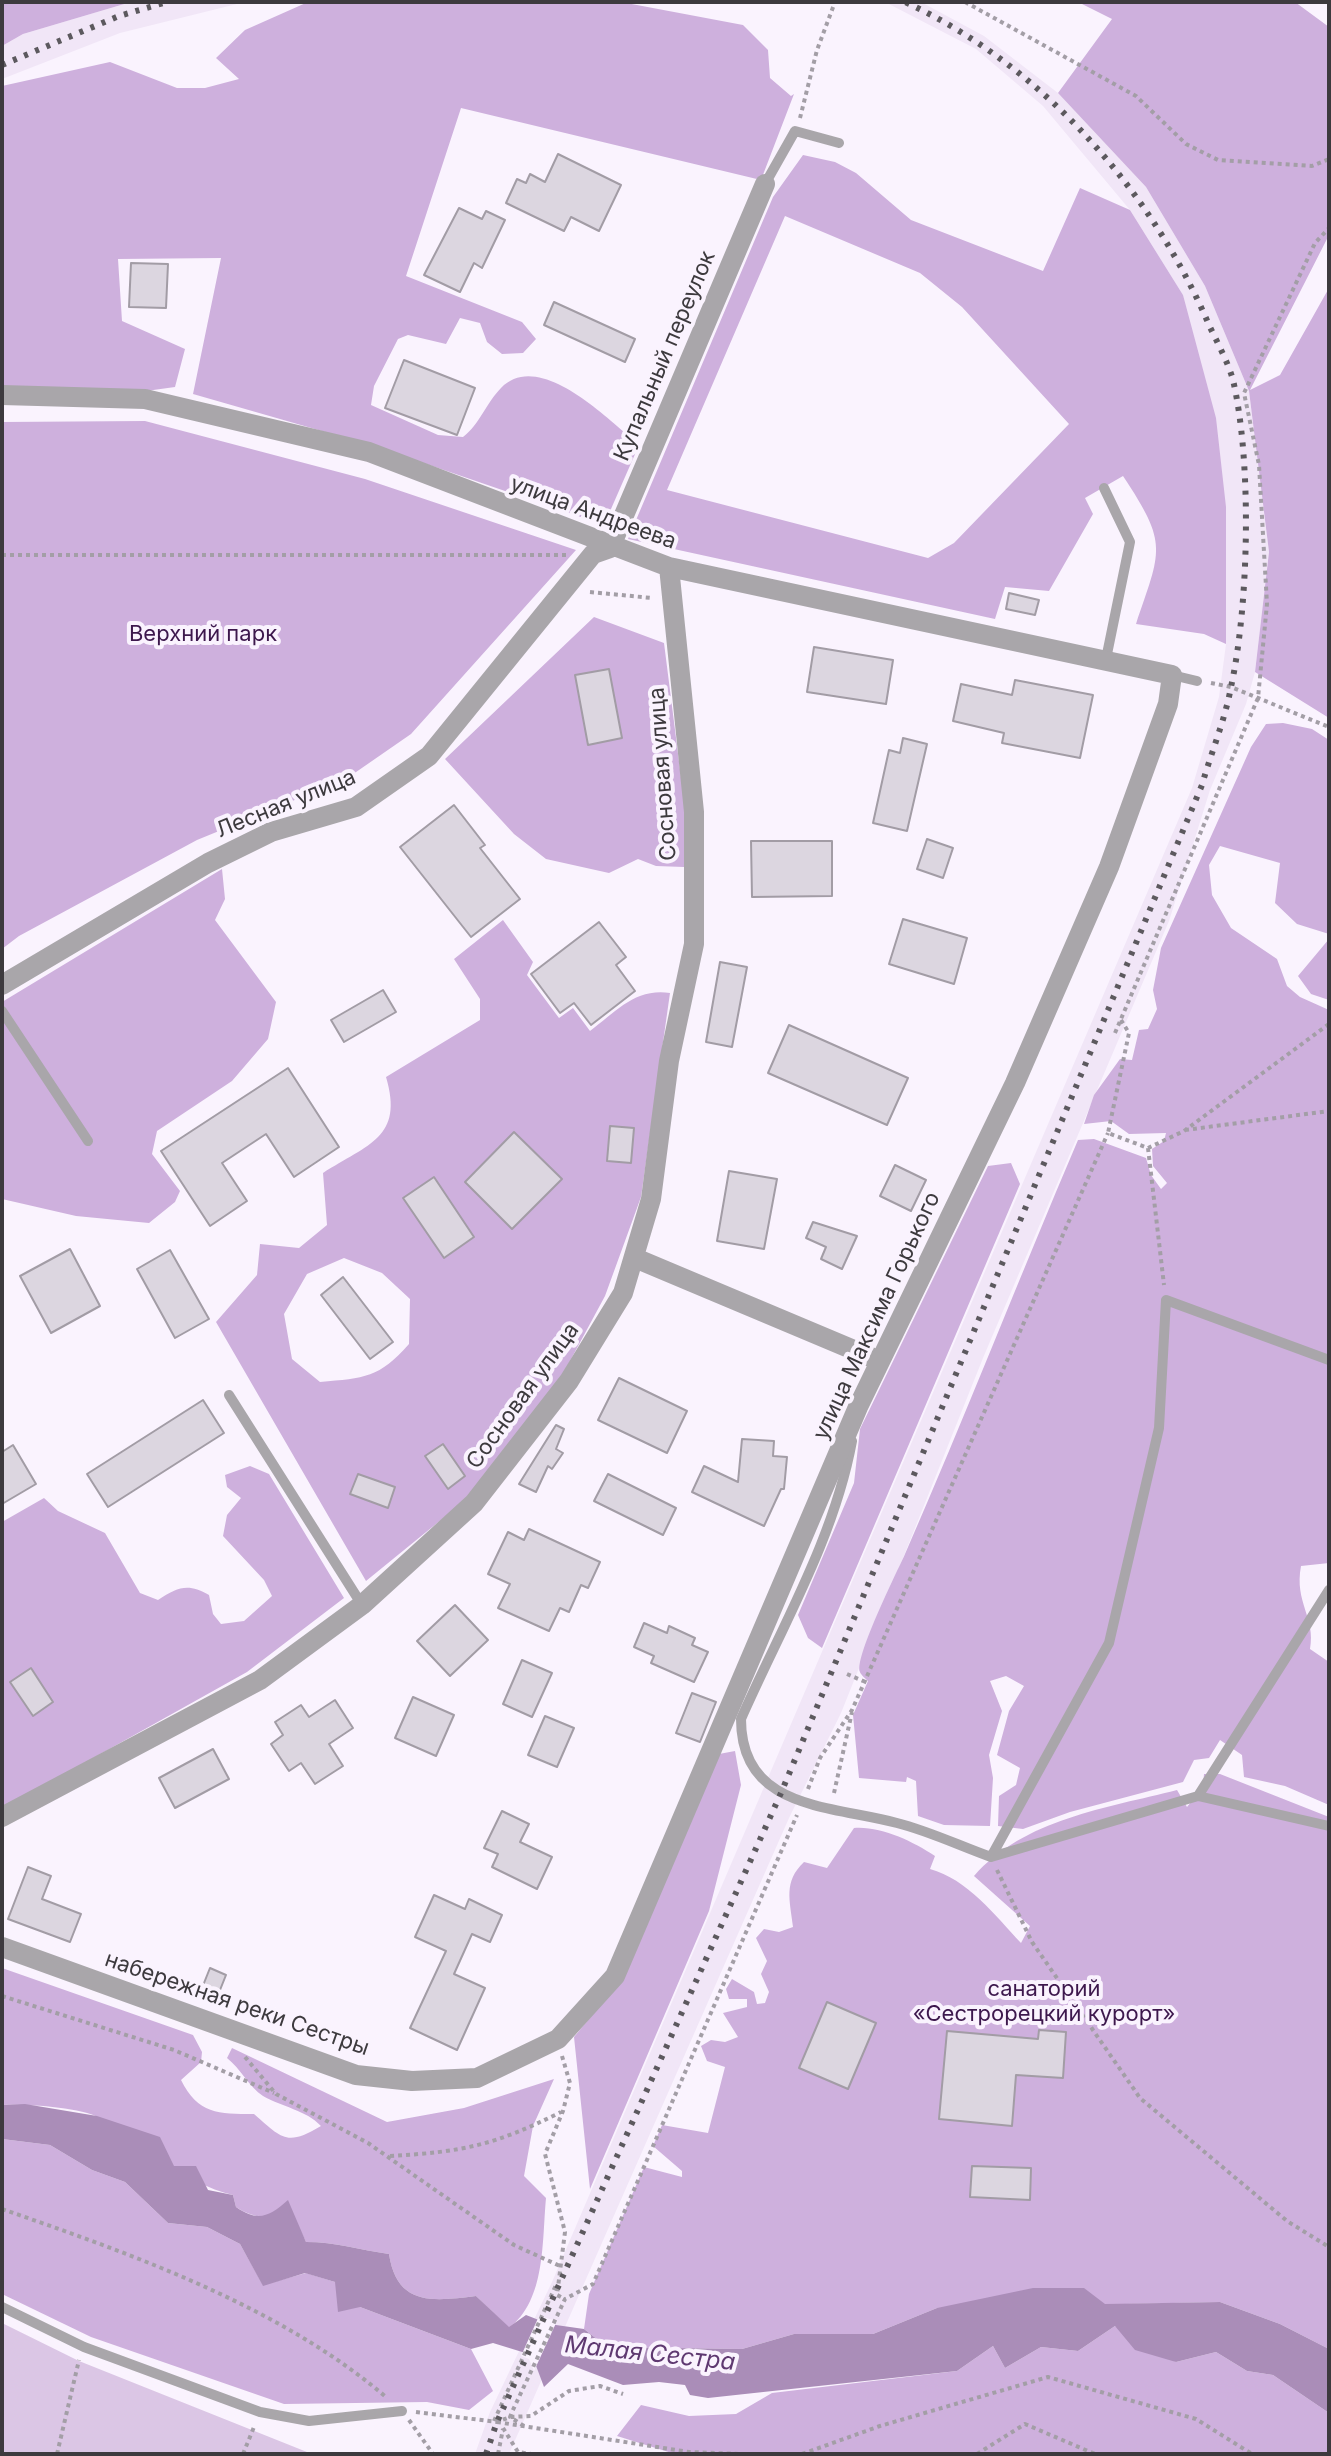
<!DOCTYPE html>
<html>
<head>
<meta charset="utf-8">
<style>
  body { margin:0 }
  #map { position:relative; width:1331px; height:2456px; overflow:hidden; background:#faf3fe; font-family:Inter,sans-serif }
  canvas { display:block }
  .frame { position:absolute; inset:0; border:4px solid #3d3a3e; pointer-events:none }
</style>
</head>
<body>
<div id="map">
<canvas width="1331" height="2456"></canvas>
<div class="frame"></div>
</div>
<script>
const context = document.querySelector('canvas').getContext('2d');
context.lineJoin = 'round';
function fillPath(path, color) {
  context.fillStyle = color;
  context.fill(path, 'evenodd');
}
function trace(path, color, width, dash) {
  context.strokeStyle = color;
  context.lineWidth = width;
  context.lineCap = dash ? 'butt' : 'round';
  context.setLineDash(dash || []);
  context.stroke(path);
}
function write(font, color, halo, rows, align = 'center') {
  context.font = font + ' Inter,sans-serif';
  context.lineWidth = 8;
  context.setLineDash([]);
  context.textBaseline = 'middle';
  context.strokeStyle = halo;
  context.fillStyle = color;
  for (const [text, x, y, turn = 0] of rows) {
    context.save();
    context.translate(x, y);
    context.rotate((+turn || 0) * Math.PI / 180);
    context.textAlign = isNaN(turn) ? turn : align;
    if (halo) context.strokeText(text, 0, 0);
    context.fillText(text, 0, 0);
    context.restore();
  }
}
const built = new Path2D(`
  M131,2H245L120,33L2,79V46L23,34Z
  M885,2H921L984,36L1058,93L1146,187L1205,286L1249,391L1269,552L1255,672L1246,704L1210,790L1169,921L983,1358L841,1713L789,1818L509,2454H475L490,2412L552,2282L1192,788L1219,697L1226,644L1183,295L1130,210L1043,106L976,49Z`);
const green = new Path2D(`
  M2,2323L79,2361L312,2454H2Z`);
const forest = new Path2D(`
  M2,2H131L23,34L2,46Z
  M308,2H621L743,25L768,50L770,78L791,96L794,94L761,180L461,108L406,276L522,322L536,339L523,353L502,354L487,342L480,323L460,318L446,344L408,335L398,339L374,386L371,405L438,435L463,437C480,424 486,403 501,388C539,348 610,421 639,445L604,525L374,446L193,394L221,258L118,259L122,321L185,349L175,387L146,391L2,387V86L110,62L177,88H205L239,79L216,58L245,30Z
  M1078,2H1295L1329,27V235L1250,390L1280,375L1329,288V718L1255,672L1269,552L1249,391L1205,286L1146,187L1058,93L1112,19Z
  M803,155L835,162L856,173L911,220L1043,271L1080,188L1130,210L1183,295L1216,418L1226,507V644L1204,634L1136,624C1161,550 1169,545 1123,476L1085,498L1093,514L1049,591L1005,587L995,619L628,539L773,197ZM785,216L920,273L962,307L1069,424L954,543L928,558L667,490Z
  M145,421L365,479L576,550L411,734L346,779L197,840L19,936L2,949V422Z
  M594,617L664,643L685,809L684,867L656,866L638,859L609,873L546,859L514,834L445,759Z
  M1283,723L1312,729L1329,740V934L1297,924L1275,903L1280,863L1220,846L1209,865L1212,895L1231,928L1277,959L1287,986L1300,997L1329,1010V1563L1301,1566C1294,1603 1316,1617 1310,1649L1329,1662V1805L1285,1786L1244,1777L1242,1755L1220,1740L1209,1758L1194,1760L1183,1782L1070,1812L1023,1829L998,1826L999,1796L1016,1785L1020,1768L997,1755L1009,1711L1024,1686L1006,1676L990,1681L1002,1711L989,1755L993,1778L990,1826L944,1825L918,1816L916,1781L907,1777L906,1782L859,1778L853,1715L868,1681C867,1680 860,1674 860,1672C854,1658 897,1572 905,1554C965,1417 1019,1278 1078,1140L1094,1139L1146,1158L1151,1175L1161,1189L1167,1183L1153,1166L1152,1149L1164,1141L1166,1133L1129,1134L1111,1121L1084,1124L1094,1095L1120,1059L1132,1060L1139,1030L1148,1029L1157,1009L1153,990L1161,948L1251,747L1266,724Z
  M222,869L225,899L215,920L276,1002L268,1039L232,1081L157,1131L152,1154L180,1191L175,1202L149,1223L76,1216L2,1199V1002Z
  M503,920L533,962L527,975L559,1018L573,1008L590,1031C617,1011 635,988 670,993L641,1197L605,1296L563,1374L463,1502L366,1581L216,1322L257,1275L260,1244L299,1248L327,1225L323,1173C368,1144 404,1138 386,1077L480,1020V999L454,959ZM344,1258L382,1273L410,1299L409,1344C379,1378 365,1378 320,1382L292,1359L284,1314L307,1274Z
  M1329,939V1000L1311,994L1298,976Z
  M1011,1163L1020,1184L822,1648L808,1638L798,1615L854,1483L860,1429L988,1166Z
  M250,1466L269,1474L344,1598L247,1672L2,1809V1522L44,1498L58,1511L105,1533L140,1593L158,1600C178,1587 188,1583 209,1595L213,1614L221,1624L244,1621L272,1596L264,1580L223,1536L227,1515L241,1498L227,1487L225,1475Z
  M735,1751L741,1785L709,1911L590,2189L574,2037L622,1979L719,1754Z
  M1204,1774H1220L1329,1817V2349L1280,2324L1220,2302L937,2308L873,2334H794L742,2349L607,2347L584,2329L589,2294L644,2167L682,2177V2171L653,2146L662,2125L708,2133L725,2067L707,2061L701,2046L711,2040L725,2042L738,2037L723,2013L747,2007V1999H729L726,1989L732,1979L754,1992L757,2004L765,2003L769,1992L761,1974L767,1961L756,1938L764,1929L779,1932L793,1927C790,1900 783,1882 804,1862L827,1868L854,1828C881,1826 912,1841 935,1856L930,1869C967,1879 995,1915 1021,1943L1030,1926L974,1876C1024,1819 1107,1808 1177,1790L1187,1807L1203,1787Z
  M2,1968L193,2035L202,2052L201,2062L181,2080C198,2114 218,2114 254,2114C282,2138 286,2147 321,2126C306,2110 282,2107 263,2096C249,2087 241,2069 227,2058L232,2048L387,2122L464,2108L554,2079L533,2126L524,2176L546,2198C542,2241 546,2300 509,2328L476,2296C434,2301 397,2307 389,2254C360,2250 336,2242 306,2242L298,2226C274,2217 255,2220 236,2207L233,2195C183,2184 145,2142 100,2118C79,2107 26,2104 2,2105Z
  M2,2139L50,2145L92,2170L125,2182L168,2223L207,2227L240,2244L263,2285L306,2273L335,2282L360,2307L471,2349L493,2391L469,2410L427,2402L284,2404L91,2337L2,2294Z
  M1115,2326L1176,2362L1216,2352L1247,2371L1273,2375L1329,2413V2454H675L617,2436L641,2405L689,2416L736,2414L772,2393L957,2371L993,2346L1005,2368L1041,2347L1078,2351Z`);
const water = new Path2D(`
  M25,2104L97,2116L160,2137L174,2166H196L208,2190L233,2195L236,2207C258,2222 269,2217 288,2200L306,2242C336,2242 360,2250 389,2254C397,2307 434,2301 476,2296L509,2327L526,2315L549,2324L584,2329L607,2347L742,2349L794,2334H873L937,2308L1033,2288H1084L1105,2304L1220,2302L1280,2324L1329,2349V2413L1273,2375L1247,2371L1216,2352L1176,2362L1135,2350L1115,2326L1078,2351L1041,2347L1005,2368L993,2346L957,2371L708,2398L690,2395L685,2385L659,2382L623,2385L568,2364L544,2387L532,2355L493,2343L471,2349L360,2307L338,2312L335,2282L305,2273L263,2286L240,2244L207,2227L168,2223L125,2182L92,2170L50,2145L2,2139V2105Z`);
const pier = new Path2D(`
  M539,2316L557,2321L534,2371L529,2359L521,2356Z`);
const building = new Path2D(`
  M558,154L621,185L599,231L571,217L564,231L506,203L517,179L526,183L530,174L545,182Z
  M459,208L482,219L486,211L505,220L482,268L474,263L460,292L424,275Z
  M131,263L168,264L166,308L129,307Z
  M554,302L635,339L625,362L544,325Z
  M404,360L475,388L457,435L385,408Z
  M1009,593L1039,600L1035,615L1006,609Z
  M814,647L893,660L886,704L807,692Z
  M609,669L622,738L588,745L575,675Z
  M1015,680L1093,695L1080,758L1002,743L1004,733L953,721L961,684L1012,695Z
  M903,738L927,744L907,831L873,823L889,750L900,753Z
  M454,805L485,845L480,848L520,899L471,937L400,847Z
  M927,839L953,848L943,878L917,869Z
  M751,841H832V896L752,897Z
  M903,919L967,938L954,984L889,964Z
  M599,922L626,957L616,965L635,991L591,1025L574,1003L560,1013L531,974Z
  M720,962L747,967L732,1047L706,1042Z
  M383,990L396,1012L344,1042L331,1020Z
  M789,1025L908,1078L887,1125L768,1073Z
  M288,1068L339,1147L294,1177L266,1134L222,1163L247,1201L210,1226L161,1151Z
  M610,1126L634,1128L631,1163L607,1161Z
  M514,1132L562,1179L512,1229L465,1182Z
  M895,1165L926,1180L911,1211L880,1196Z
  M729,1171L777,1179L764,1249L717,1241Z
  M434,1177L474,1237L444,1258L403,1198Z
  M813,1222L857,1236L842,1269L821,1259L826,1247L806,1238Z
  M70,1249L100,1306L51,1333L20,1276Z
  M170,1250L209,1319L175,1338L137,1269Z
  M343,1277L393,1342L370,1359L321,1295Z
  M619,1378L687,1411L667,1453L598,1420Z
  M203,1400L224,1433L108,1507L87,1474Z
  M556,1425L564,1429L556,1449L563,1453L552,1469L548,1466L536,1492L519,1484Z
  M742,1439L774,1441L773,1456L787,1457L784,1489H781L764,1526L692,1492L704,1466L738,1482Z
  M443,1444L465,1476L448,1489L425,1456Z
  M13,1445L36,1484L2,1504V1452Z
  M358,1474L395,1487L388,1508L350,1494Z
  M608,1474L676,1508L663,1535L594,1501Z
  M529,1529L600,1562L588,1588L581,1585L569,1612L560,1608L549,1631L498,1608L510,1584L488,1574L508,1532L524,1540Z
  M455,1605L488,1640L450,1676L417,1641Z
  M644,1623L667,1633L669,1626L695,1638L692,1645L708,1652L694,1682L651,1663L654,1656L634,1647Z
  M522,1660L552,1673L532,1717L503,1704Z
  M31,1668L53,1702L33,1716L10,1682Z
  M692,1693L716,1702L700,1742L676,1733Z
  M413,1697L454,1715L436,1756L395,1738Z
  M335,1700L353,1728L329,1744L343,1766L315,1784L301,1763L289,1771L271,1744L283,1735L275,1722L301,1705L309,1717Z
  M545,1716L574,1728L557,1767L528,1755Z
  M213,1749L229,1779L175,1808L159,1778Z
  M502,1811L529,1824L520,1842L552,1857L537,1889L492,1867L498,1854L484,1848Z
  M28,1867L51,1876L42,1899L81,1914L70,1942L8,1919Z
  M434,1895L465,1909L469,1899L502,1915L490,1942L472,1934L454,1974L485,1988L457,2050L410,2028L446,1951L415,1937Z
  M210,1968L226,1975L218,1995L202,1988Z
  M827,2002L876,2023L848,2089L799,2068Z
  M1039,2030L1066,2032L1063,2078L1016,2075L1012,2126L939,2119L947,2031L1038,2039Z
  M972,2166L1031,2168L1030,2200L970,2197Z`);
const path = new Path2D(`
  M965,2L1136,96L1186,144L1218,160L1312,166L1329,159
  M800,118L817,50L835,2
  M2,555H568
  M590,592L652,598
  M1211,683L1231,687L1329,727
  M1121,1020L1129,1033L1108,1133L1148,1148L1184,1131L1329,1024
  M1115,1033L1258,698L1267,604L1259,465L1244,393L1315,243L1329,228
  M1185,1130L1329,1111
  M1148,1148L1164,1285
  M847,1674L863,1681
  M808,1789L820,1758L852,1710L1108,1133
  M834,1793L852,1712
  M997,1870L1032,1942L1140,2098L1287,2221L1329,2247
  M2,1996L174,2050L274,2093
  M562,2056L570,2083L563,2111L545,2154L565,2232L557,2295L565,2299
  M245,2057L276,2094L368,2143L514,2245L560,2266
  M390,2156C463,2152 495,2145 561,2112
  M2,2209C134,2255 279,2306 386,2397
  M416,2412L497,2422L510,2417L531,2416L569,2391L600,2386L623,2394
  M409,2420L433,2454
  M494,2421L556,2285
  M497,2422L689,2452L741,2454
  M524,2426L510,2417L512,2412L565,2299L593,2284L797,1815
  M503,2428L518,2452L531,2454
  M57,2454L79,2360
  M243,2454L254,2427
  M498,2454L503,2429
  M802,2454L880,2426L1048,2377L1196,2419L1252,2454
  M977,2454L1025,2424L1095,2454`);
const lane = new Path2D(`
  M765,184L795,131L839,143
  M1104,488L1130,542L1106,659
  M1172,675L1197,681
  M2,1011L88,1141
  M1329,1360L1166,1300L1159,1428L1109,1643L991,1857L1198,1796L1329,1826
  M229,1395L362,1605
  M852,1441C834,1539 781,1628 741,1719C741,1810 830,1805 897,1823C929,1831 960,1846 991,1857
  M1198,1796L1329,1590
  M2,2307L84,2347L260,2412L309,2421L402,2411`);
const street = new Path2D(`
  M2,395L145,399L369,452L669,567L1172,675L1168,704L1109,867L1015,1083L858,1407L615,1976L558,2039L477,2078L412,2081L356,2075L2,1947
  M2,985L208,863L271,832L356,807L429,756L593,554L610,548L765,184
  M635,1258L880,1361
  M2,1817L260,1680L362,1605L474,1503L569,1381L623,1293L651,1199L669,1061L694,944V812L669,567`);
const rail = new Path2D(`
  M2,65L119,16L167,2
  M486,2454L497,2422L781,1793L1202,785C1211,753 1225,720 1231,687C1249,604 1252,462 1233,380C1228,362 1217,342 1209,325C1151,189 1040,64 905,2`);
const streetNames = [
  ["Купальный переулок",665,356,-67],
  ["улица Андреева",593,513,20],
  ["Сосновая улица",663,774,-94],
  ["Лесная улица",286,804,-22],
  ["улица Максима Горького",877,1316,-65],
  ["Сосновая улица",523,1396,-54],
  ["набережная реки Сестры",237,2004,19]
];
const parkNames = [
  ["Верхний парк",203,634],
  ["санаторий",1044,1989],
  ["«Сестрорецкий курорт»",1044,2014]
];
const waterNames = [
  ["Малая Сестра",650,2354,6]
];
fillPath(built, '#f1e6f7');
fillPath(green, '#dbc6e5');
fillPath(forest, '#ceb0dd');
fillPath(water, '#aa8db8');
fillPath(pier, '#faf3fe');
fillPath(building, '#dcd6e0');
trace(building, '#a29ca5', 2);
trace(path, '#a39ea6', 4, [4, 4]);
trace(lane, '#a9a6aa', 10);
trace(street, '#a9a6aa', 20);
trace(rail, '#5c595e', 6, [4, 8]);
write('22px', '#3d3a3e', '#faf3fe', streetNames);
write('22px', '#3d184d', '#faf3fe', parkNames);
write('italic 24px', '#5f3971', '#faf3fe', waterNames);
</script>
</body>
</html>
